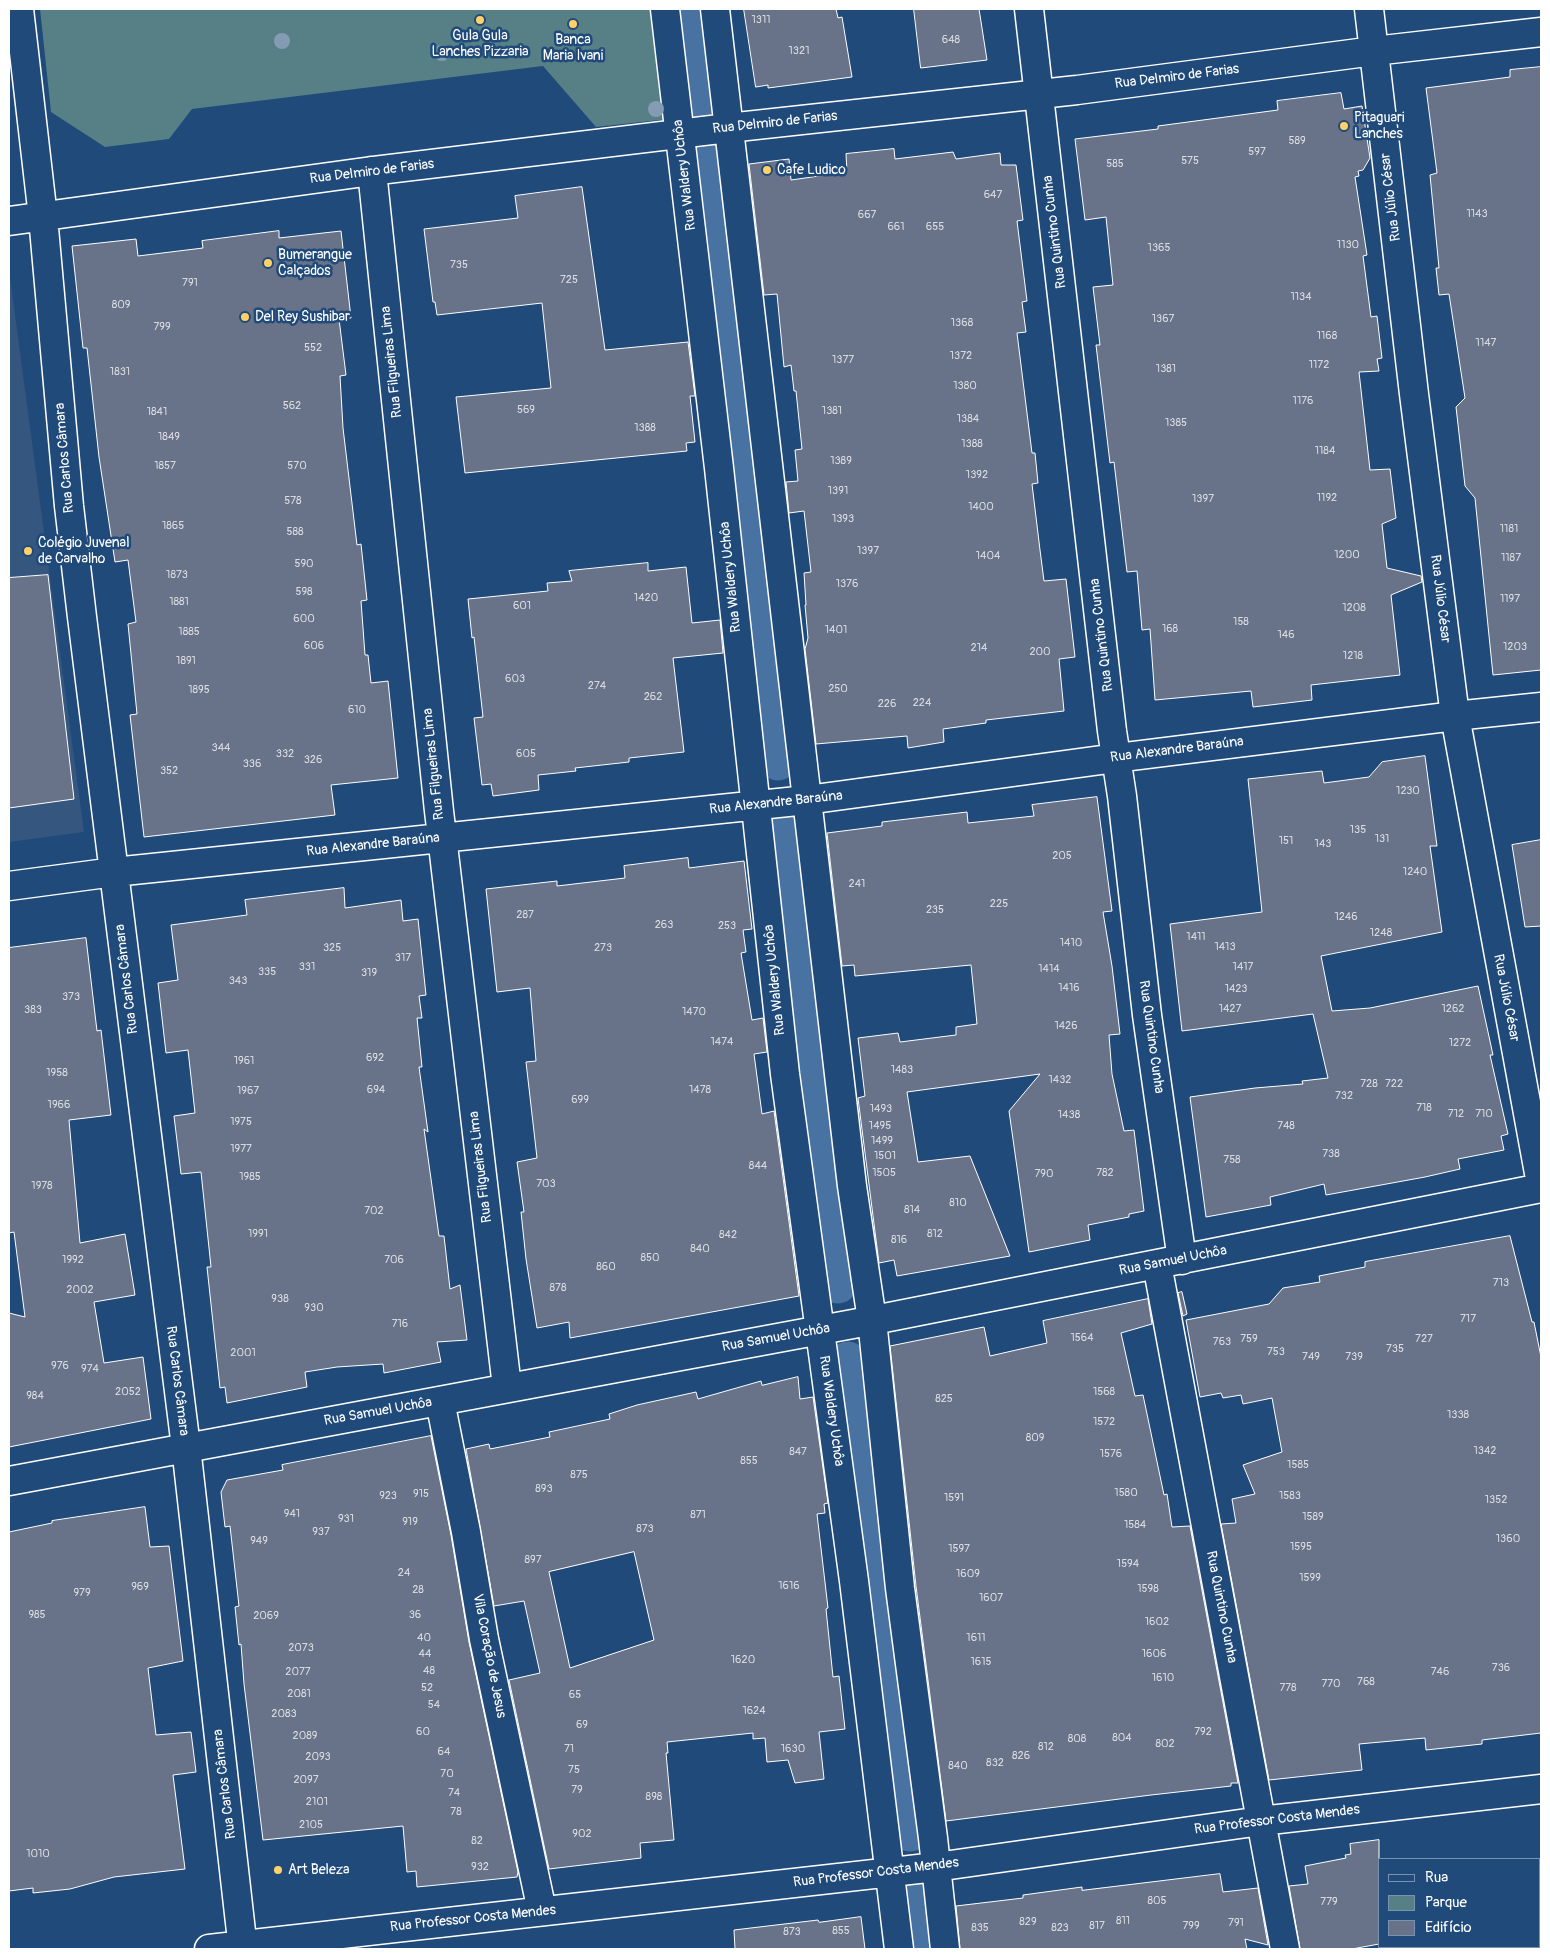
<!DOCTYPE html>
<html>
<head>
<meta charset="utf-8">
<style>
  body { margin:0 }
  #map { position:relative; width:1550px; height:1958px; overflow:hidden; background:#1f4a7a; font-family:Pangolin,sans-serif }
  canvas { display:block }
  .frame { position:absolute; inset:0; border:10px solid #fff; pointer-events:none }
  .legend { position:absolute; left:1378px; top:1858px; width:162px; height:90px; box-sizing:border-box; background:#1f4a7a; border:1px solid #7992af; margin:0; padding:6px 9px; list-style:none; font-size:15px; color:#fff }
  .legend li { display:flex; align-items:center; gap:10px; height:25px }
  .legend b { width:25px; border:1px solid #7992af }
</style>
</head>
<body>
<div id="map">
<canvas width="1550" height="1958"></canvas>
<div class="frame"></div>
<ul class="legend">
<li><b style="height:6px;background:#1f4a7a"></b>Rua</li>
<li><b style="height:14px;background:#567f86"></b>Parque</li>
<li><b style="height:14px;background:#687288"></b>Edifício</li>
</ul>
</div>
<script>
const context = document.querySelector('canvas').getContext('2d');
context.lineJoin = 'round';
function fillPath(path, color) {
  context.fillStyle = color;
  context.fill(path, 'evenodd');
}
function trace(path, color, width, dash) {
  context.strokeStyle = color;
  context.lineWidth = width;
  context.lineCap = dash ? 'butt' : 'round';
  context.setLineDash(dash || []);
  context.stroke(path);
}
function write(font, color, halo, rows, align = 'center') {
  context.font = font + ' Pangolin,sans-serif';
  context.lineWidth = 5;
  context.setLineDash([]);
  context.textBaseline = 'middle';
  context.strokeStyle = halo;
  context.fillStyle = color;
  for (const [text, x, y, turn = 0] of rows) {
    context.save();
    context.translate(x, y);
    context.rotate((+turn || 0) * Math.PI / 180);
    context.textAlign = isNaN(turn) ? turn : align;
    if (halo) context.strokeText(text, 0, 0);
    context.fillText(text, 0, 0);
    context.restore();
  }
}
const built = new Path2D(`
  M9,270L84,832L9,842Z`);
const green = new Path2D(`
  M40,9H658L669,119L596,127L543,66L192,109L169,139L105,147L51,112Z`);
const canal = new Path2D(`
  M689,9L778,761
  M786,834L838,1284
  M848,1361L910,1832
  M916,1891L924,1949`);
const building = new Path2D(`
  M744,9H836L838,18L842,17L852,77L768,88V85L756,87Z
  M914,9H979L987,60L921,68Z
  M1541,67V670L1493,675L1475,498L1465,486L1456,407L1465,398L1449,294L1439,295L1436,268H1439L1430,175L1437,173L1426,88L1510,77V70Z
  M1341,93L1344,109L1362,106L1370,158L1363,170L1358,171L1359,176L1355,177L1367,255L1363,256L1371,317L1377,316L1382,358L1377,359L1379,371L1359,372L1370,470L1390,469L1396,518L1382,524L1387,568L1421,576L1422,582L1391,595L1400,675L1311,685L1312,700L1270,705L1253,707L1251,691L1155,700L1150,629L1142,630L1137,571L1127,572L1114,462L1110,463L1096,345H1100L1093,287L1113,285L1106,217L1085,220L1075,139L1158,129V126L1278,110L1277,101Z
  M894,149L895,159L953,152L956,159L1000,153L1001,165H1016L1023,220L1017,221L1027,301L1022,302L1026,332L1017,333L1032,453H1035L1038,483L1032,484L1040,550L1044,581L1066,579L1075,657L1059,659L1064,711L986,720V723L943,729L944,742L908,748L907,736L816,744L805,649L808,638L805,605H806L804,573L811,572L804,511L789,513L786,482L798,481L795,450L802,449L796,391H794L791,365L784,367L777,294L764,295L749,164L789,159L791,180L847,172L846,154Z
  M582,187L605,350L688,342L695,396H690L695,442L686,443L687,451L465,473L456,397L551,388L542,303L437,315L435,302H433L424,229L518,218L515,196Z
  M279,231V238L341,231L351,318L339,319L346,375L340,376L343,428L357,545L361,544L367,600L361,601L365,655H368L371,683L388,681L398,778L331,785L335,815L144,837L130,715L137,714L128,624L136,622L128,560L115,562L99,457L87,348H83L72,246L136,239L138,256L203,248L202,241Z
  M648,563V571L686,567L692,623L720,620L723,653L673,658L684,752L629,758V762L575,768L576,771L538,775L539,790L493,796L491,784L482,785L474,718L483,717L474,637L472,638L468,599L548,591L547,583L572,581L569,571Z
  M48,575L74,799L9,808V578Z
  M1425,756L1437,846H1430L1442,932L1321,956L1332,1011L1370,1008L1478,986L1493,1055H1490L1508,1134L1501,1136L1504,1150L1458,1159L1460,1169L1425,1177L1326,1195L1324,1184L1270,1197L1271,1205L1206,1217L1190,1097L1255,1088L1303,1084L1302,1081L1328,1078L1313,1014L1182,1031L1170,924L1262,912L1248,779L1322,771L1324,783L1369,777L1382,762Z
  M1097,797L1112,911L1103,912L1112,966L1120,1034L1109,1035L1112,1074L1124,1131L1134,1130L1144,1211L1129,1214V1217L1088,1225L1090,1240L1029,1252L1009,1111L1040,1074L907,1092L918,1162L970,1156L1010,1256L897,1276L894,1260L879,1263L858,1098L865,1096L858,1038L898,1033L900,1042L956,1035V1027L977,1024L971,965L855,976L854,965L842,966L827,833L882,826V822L967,812L968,823L1034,816L1032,805Z
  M1541,840V926L1525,927L1512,845Z
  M688,858L689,868L744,861L752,929L743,930L746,952L741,953L752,1020L763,1018L767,1052L754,1054L762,1114L774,1111L799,1296L570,1338L569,1322L537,1328L526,1259L521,1212H524L517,1162L537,1158L526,1062L536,1061L530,988L497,992L486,889L557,881V886L625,878L624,866Z
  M344,888L345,908L401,900L403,921L418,919L426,995L419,996L422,1018H417L422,1067H419L428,1132L424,1129L439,1236H444L450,1289L460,1285L467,1340L437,1342L441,1362L384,1373L383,1364L337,1367L305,1372L307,1387L227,1403L225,1387L220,1388L207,1267H211L201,1172L181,1174L174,1116L195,1113L188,1050L166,1053L158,983L178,980L171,925L247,915L245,900Z
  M86,938L97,1031L101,1030L111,1115L69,1120L80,1243L125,1234L135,1295L94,1302L104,1363L143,1357L151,1419L9,1447V1313L25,1317L14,1232L9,1233V948Z
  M1510,1236L1532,1322H1534L1541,1357V1733L1482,1740V1744L1426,1750L1425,1738L1359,1744L1362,1770L1269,1780L1221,1524L1236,1523L1232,1499L1255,1494L1243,1465L1282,1452L1272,1398L1243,1404L1241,1395L1223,1398L1221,1393L1200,1397L1186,1320L1269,1304L1283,1288L1320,1282L1319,1276L1365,1267V1262Z
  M1182,1292L1187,1314L1183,1316L1178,1293Z
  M1148,1299L1152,1324L1121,1333L1135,1396L1143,1395L1164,1495L1167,1494L1172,1527L1190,1526L1238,1783H1231V1786L1151,1795L946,1821L916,1586L890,1346L984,1327L990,1356L1047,1343L1043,1321Z
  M798,1377L800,1399L813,1397L828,1503L824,1504L825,1513L817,1514L828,1608L826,1609L833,1677L839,1676L845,1729L819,1732L824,1779L795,1783L788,1760L767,1762L765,1738L753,1739V1733L667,1742L668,1753H666L674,1840L640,1843L641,1858L549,1869L509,1680L540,1673L524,1601L494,1606L466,1449L489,1444L490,1449L550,1437L549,1432L610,1419L609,1414L637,1405L696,1392L698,1399L761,1381L762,1385ZM634,1552L654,1640L570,1668L549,1572Z
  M431,1436L451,1535L469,1642L518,1872L517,1877L417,1887L416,1871L407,1872L403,1826L263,1840L244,1684L241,1644L239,1645L235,1607L239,1606L230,1526L225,1527L221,1492L227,1480L283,1470L282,1465Z
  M145,1507L150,1547L169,1546L183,1661L148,1668L156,1735L191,1732L196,1772L173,1775L185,1869L114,1877L70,1889L33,1893V1888L9,1891V1532L52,1523V1521Z
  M1379,1840V1944L1352,1949H1300L1289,1886L1308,1884L1305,1866L1346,1858L1345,1855L1351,1854L1350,1844Z
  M1220,1874L1223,1892L1258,1888L1268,1945L1245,1939L1247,1949H960L956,1906L1023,1898V1895L1082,1887V1890Z
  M861,1917L865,1949H735L734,1930L818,1920L819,1922Z`);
const minor = new Path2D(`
  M19,9L43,217L69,506L82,617L186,1447L243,1949
  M665,9L719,468L785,1074L854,1581L899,1949
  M715,9L852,1186L872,1320L900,1588L933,1838L945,1949
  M1029,9L1112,731L1122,796L1147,1015L1182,1260
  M1369,9L1414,394L1455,716L1541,1184
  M372,171L439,811L507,1387
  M9,221L372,171L728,128L1077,90L1374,51L1541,32
  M9,886L114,872L807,800L1116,758L1455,716L1541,707
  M1157,1264L1285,1949
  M440,1401L466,1532L484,1639L542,1911
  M9,1481L869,1321L1541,1188
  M209,1949L936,1867L1261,1821L1541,1789`);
const trees = [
  [282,41],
  [442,53],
  [656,109]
];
const markers = [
  [480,20,5,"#ffd166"],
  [573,24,5,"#ffd166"],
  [1344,126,5,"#ffd166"],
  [767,170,5,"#ffd166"],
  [268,263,5,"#ffd166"],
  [245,317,5,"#ffd166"],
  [28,551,5,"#ffd166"],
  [278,1870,5,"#ffd166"]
];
const numberNames = [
  ["1311",761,20],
  ["648",951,40],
  ["1321",799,51],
  ["589",1297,141],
  ["597",1257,152],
  ["575",1190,161],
  ["585",1115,164],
  ["647",993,195],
  ["1143",1477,214],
  ["667",867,215],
  ["661",896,227],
  ["655",935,227],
  ["1130",1348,245],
  ["1365",1159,248],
  ["735",459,265],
  ["725",569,280],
  ["791",190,283],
  ["1134",1301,297],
  ["809",121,305],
  ["1367",1163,319],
  ["1368",962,323],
  ["799",162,327],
  ["1168",1327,336],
  ["1147",1486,343],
  ["552",313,348],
  ["1372",961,356],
  ["1377",843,360],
  ["1172",1319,365],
  ["1381",1166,369],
  ["1831",120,372],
  ["1380",965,386],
  ["1176",1303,401],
  ["562",292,406],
  ["569",526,410],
  ["1381",832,411],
  ["1841",157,412],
  ["1384",968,419],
  ["1385",1176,423],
  ["1388",645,428],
  ["1849",169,437],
  ["1388",972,444],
  ["1184",1325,451],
  ["1389",841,461],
  ["1857",165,466],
  ["570",297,466],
  ["1392",977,475],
  ["1391",838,491],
  ["1192",1327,498],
  ["1397",1203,499],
  ["578",293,501],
  ["1400",981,507],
  ["1393",843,519],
  ["1865",173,526],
  ["1181",1509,529],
  ["588",295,532],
  ["1397",868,551],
  ["1200",1347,555],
  ["1404",988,556],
  ["1187",1511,558],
  ["590",304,564],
  ["1873",177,575],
  ["1376",847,584],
  ["598",304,592],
  ["1420",646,598],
  ["1197",1510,599],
  ["1881",179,602],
  ["601",522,606],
  ["1208",1354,608],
  ["600",304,619],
  ["158",1241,622],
  ["168",1170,629],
  ["1401",836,630],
  ["1885",189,632],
  ["146",1286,635],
  ["606",314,646],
  ["1203",1515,647],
  ["214",979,648],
  ["200",1040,652],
  ["1218",1353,656],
  ["1891",186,661],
  ["603",515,679],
  ["274",597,686],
  ["250",838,689],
  ["1895",199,690],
  ["262",653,697],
  ["224",922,703],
  ["226",887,704],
  ["610",357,710],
  ["344",221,748],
  ["332",285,754],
  ["605",526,754],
  ["326",313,760],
  ["336",252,764],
  ["352",169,771],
  ["1230",1408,791],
  ["135",1358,830],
  ["131",1382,839],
  ["151",1286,841],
  ["143",1323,844],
  ["205",1062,856],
  ["1240",1415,872],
  ["241",857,884],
  ["225",999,904],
  ["235",935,910],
  ["287",525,915],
  ["1246",1346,917],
  ["263",664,925],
  ["253",727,926],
  ["1248",1381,933],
  ["1411",1196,937],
  ["1410",1071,943],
  ["1413",1225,947],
  ["325",332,948],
  ["273",603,948],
  ["317",403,958],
  ["331",307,967],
  ["1417",1243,967],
  ["1414",1049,969],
  ["335",267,972],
  ["319",369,973],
  ["343",238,981],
  ["1416",1069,988],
  ["1423",1236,989],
  ["373",71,997],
  ["1427",1230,1009],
  ["1262",1453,1009],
  ["383",33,1010],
  ["1470",694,1012],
  ["1426",1066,1026],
  ["1474",722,1042],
  ["1272",1460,1043],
  ["692",375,1058],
  ["1961",244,1061],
  ["1483",902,1070],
  ["1958",57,1073],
  ["1432",1060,1080],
  ["728",1369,1084],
  ["722",1394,1084],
  ["694",376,1090],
  ["1478",700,1090],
  ["1967",248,1091],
  ["732",1344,1096],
  ["699",580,1100],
  ["1966",59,1105],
  ["718",1424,1108],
  ["1493",881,1109],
  ["712",1456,1114],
  ["710",1484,1114],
  ["1438",1069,1115],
  ["1975",241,1122],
  ["1495",880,1126],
  ["748",1286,1126],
  ["1499",882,1141],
  ["1977",241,1149],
  ["738",1331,1154],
  ["1501",885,1156],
  ["758",1232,1160],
  ["844",758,1166],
  ["1505",884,1173],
  ["782",1105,1173],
  ["790",1044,1174],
  ["1985",250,1177],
  ["703",546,1184],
  ["1978",42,1186],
  ["810",958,1203],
  ["814",912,1210],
  ["702",374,1211],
  ["1991",258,1234],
  ["812",935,1234],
  ["842",728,1235],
  ["816",899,1240],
  ["840",700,1249],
  ["850",650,1258],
  ["1992",73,1260],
  ["706",394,1260],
  ["860",606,1267],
  ["713",1501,1283],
  ["878",558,1288],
  ["2002",80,1290],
  ["938",280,1299],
  ["930",314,1308],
  ["717",1468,1319],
  ["716",400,1324],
  ["1564",1082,1338],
  ["759",1249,1339],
  ["727",1424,1339],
  ["763",1222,1342],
  ["735",1395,1349],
  ["753",1276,1352],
  ["2001",243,1353],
  ["749",1311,1357],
  ["739",1354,1357],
  ["976",60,1366],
  ["974",90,1369],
  ["2052",128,1392],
  ["1568",1104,1392],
  ["984",35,1396],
  ["825",944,1399],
  ["1338",1458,1415],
  ["1572",1104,1422],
  ["809",1035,1438],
  ["1342",1485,1451],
  ["847",798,1452],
  ["1576",1111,1454],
  ["855",749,1461],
  ["1585",1298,1465],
  ["875",579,1475],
  ["893",544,1489],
  ["1580",1126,1493],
  ["915",421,1494],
  ["923",388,1496],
  ["1583",1290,1496],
  ["1591",954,1498],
  ["1352",1496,1500],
  ["941",292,1514],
  ["871",698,1515],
  ["1589",1313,1517],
  ["931",346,1519],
  ["919",410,1522],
  ["1584",1135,1525],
  ["873",645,1529],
  ["937",321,1532],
  ["1360",1508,1539],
  ["949",259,1541],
  ["1595",1301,1547],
  ["1597",959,1549],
  ["897",533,1560],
  ["1594",1128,1564],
  ["24",404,1573],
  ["1609",968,1574],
  ["1599",1310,1578],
  ["1616",789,1586],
  ["969",140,1587],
  ["1598",1148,1589],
  ["28",418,1590],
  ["979",82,1593],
  ["1607",991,1598],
  ["985",37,1615],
  ["36",415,1615],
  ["2069",266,1616],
  ["1602",1157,1622],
  ["40",424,1638],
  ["1611",976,1638],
  ["2073",301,1648],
  ["44",425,1654],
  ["1606",1154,1654],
  ["1620",743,1660],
  ["1615",981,1662],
  ["736",1501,1668],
  ["48",429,1671],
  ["2077",298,1672],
  ["746",1440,1672],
  ["1610",1163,1678],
  ["768",1366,1682],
  ["770",1331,1684],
  ["52",427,1688],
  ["778",1288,1688],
  ["2081",299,1694],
  ["65",575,1695],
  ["54",434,1705],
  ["1624",754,1711],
  ["2083",284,1714],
  ["69",582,1725],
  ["60",423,1732],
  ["792",1203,1732],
  ["2089",305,1736],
  ["804",1122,1738],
  ["808",1077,1739],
  ["802",1165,1744],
  ["812",1046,1747],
  ["71",569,1749],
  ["1630",793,1749],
  ["64",444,1752],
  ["826",1021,1756],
  ["2093",318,1757],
  ["832",995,1763],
  ["840",958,1766],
  ["75",574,1770],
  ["70",447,1774],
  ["2097",306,1780],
  ["79",577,1790],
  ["74",454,1793],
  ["898",654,1797],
  ["2101",317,1802],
  ["78",456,1812],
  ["2105",311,1825],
  ["902",582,1834],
  ["82",477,1841],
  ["1010",38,1854],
  ["932",480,1867],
  ["805",1157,1901],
  ["779",1329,1902],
  ["811",1123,1921],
  ["829",1028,1922],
  ["791",1236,1923],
  ["817",1097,1926],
  ["799",1191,1926],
  ["835",980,1928],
  ["823",1060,1928],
  ["855",841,1931],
  ["873",792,1932]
];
const poiNames = [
  ["Gula Gula",480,36,"center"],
  ["Lanches Pizzaria",480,52,"center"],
  ["Banca",573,40,"center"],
  ["Maria Ivani",573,56,"center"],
  ["Pitaguari",1354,118],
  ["Lanches",1354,134],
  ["Cafe Ludico",777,170],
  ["Bumerangue",278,255],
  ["Calçados",278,271],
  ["Del Rey Sushibar",255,317],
  ["Colégio Juvenal",38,543],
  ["de Carvalho",38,559],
  ["Art Beleza",288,1870]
];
const streetNames = [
  ["Rua Delmiro de Farias",1177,77,-7],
  ["Rua Delmiro de Farias",775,123,-6],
  ["Rua Delmiro de Farias",372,172,-7],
  ["Rua Waldery Uchôa",685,175,-97],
  ["Rua Júlio César",1391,197,-97],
  ["Rua Quintino Cunha",1055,232,-97],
  ["Rua Filgueiras Lima",392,362,-96],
  ["Rua Carlos Câmara",65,458,-95],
  ["Rua Waldery Uchôa",731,577,-96],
  ["Rua Júlio César",1440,599,83],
  ["Rua Quintino Cunha",1102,635,-97],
  ["Rua Alexandre Baraúna",1177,750,-7],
  ["Rua Filgueiras Lima",434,764,-96],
  ["Rua Alexandre Baraúna",776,803,-6],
  ["Rua Alexandre Baraúna",373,845,-6],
  ["Rua Carlos Câmara",127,979,-97],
  ["Rua Waldery Uchôa",775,980,-96],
  ["Rua Júlio César",1506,998,79],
  ["Rua Quintino Cunha",1151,1037,82],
  ["Rua Filgueiras Lima",481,1167,-97],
  ["Rua Samuel Uchôa",1173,1261,-11],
  ["Rua Samuel Uchôa",776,1338,-10],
  ["Rua Carlos Câmara",177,1381,83],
  ["Rua Waldery Uchôa",831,1411,82],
  ["Rua Samuel Uchôa",378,1412,-10],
  ["Rua Quintino Cunha",1221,1607,79],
  ["Vila Coração de Jesus",489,1656,79],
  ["Rua Carlos Câmara",225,1784,-97],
  ["Rua Professor Costa Mendes",1277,1820,-7],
  ["Rua Professor Costa Mendes",876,1873,-7],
  ["Rua Professor Costa Mendes",473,1919,-6]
];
fillPath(built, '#35567e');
fillPath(green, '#567f86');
trace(canal, '#4772a1', 39);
fillPath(building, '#687288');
trace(building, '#fff', 1);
trace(minor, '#fff', 31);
trace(minor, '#1f4a7a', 28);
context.fillStyle = '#839cb3';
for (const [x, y] of trees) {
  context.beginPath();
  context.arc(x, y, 8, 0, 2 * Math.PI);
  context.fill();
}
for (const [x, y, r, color] of markers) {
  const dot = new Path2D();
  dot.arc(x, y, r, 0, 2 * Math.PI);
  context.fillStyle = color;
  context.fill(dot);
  trace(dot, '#1f4a7a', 2);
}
write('11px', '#d9dce1', null, numberNames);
write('14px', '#fff', '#1f4a7a', poiNames, 'left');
write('14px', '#fff', '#1f4a7a', streetNames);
</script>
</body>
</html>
